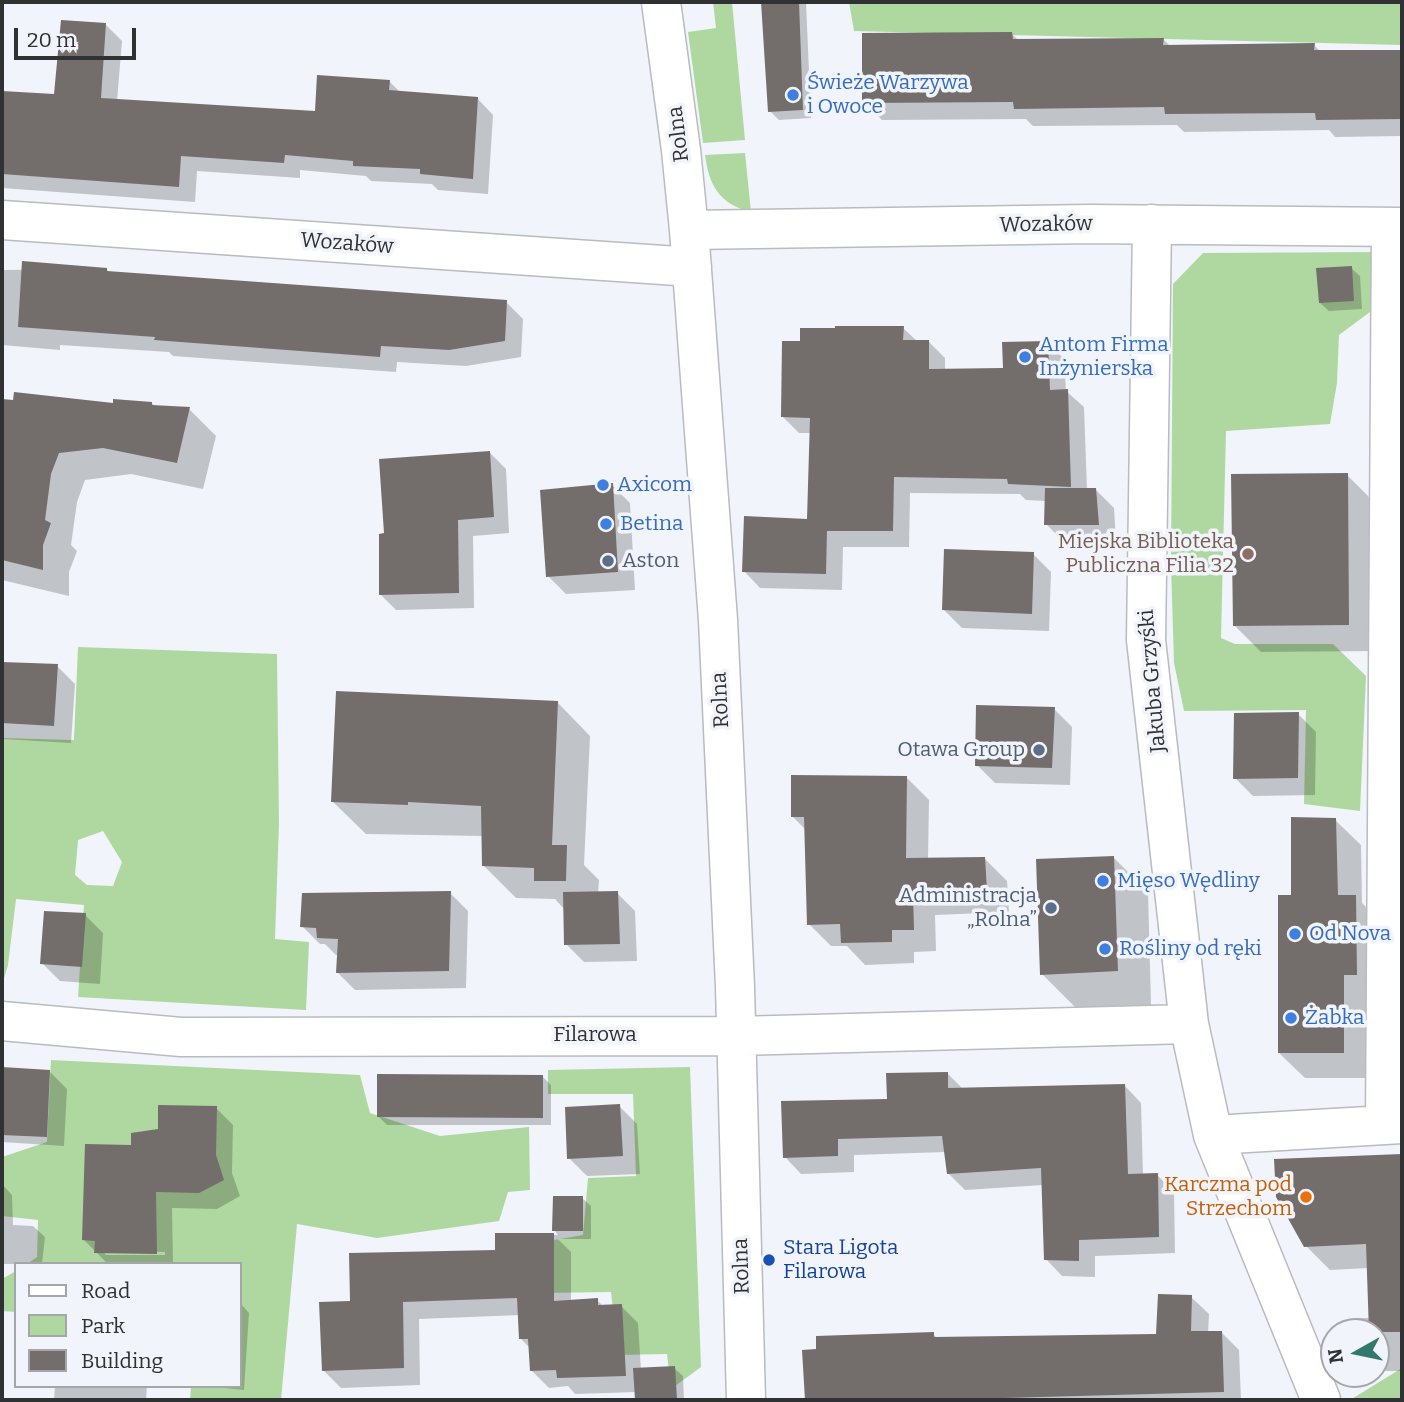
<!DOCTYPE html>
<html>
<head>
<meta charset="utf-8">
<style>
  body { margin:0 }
  #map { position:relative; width:1404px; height:1402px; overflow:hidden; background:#f1f4fa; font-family:Bitter,serif }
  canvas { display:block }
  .frame { position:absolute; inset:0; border:4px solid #303133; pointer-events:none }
  .legend { position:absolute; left:14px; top:1262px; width:228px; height:126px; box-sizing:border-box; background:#f1f4fa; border:2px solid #a4a6aa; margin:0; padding:9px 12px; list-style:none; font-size:21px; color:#303133 }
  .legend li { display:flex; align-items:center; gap:14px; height:35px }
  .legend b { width:35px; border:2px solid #a4a6aa }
  .north { position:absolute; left:1320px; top:1318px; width:70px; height:70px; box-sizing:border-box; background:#f1f4fa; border:2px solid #a4a6aa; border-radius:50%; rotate:261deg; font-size:19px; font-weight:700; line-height:28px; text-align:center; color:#303133 }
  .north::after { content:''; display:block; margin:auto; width:24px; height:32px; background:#33786c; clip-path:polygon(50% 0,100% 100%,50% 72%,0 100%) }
  .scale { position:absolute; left:14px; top:28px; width:122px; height:32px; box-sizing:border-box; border:4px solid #303133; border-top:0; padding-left:9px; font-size:21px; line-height:24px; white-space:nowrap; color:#303133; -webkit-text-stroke:5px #f1f4fa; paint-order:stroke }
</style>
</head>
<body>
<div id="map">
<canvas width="1404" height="1402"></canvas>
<div class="frame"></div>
<ul class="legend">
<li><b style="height:9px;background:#fff"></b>Road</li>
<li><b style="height:19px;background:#afd8a0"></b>Park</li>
<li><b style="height:19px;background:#736d6b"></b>Building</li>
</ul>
<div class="north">N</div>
<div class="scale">20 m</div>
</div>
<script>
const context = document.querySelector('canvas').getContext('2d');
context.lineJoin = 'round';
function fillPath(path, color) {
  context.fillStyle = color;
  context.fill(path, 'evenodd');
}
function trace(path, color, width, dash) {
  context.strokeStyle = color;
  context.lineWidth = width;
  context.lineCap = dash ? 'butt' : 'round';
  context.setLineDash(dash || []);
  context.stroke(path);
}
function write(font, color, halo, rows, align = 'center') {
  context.font = font + ' Bitter,serif';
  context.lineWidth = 7;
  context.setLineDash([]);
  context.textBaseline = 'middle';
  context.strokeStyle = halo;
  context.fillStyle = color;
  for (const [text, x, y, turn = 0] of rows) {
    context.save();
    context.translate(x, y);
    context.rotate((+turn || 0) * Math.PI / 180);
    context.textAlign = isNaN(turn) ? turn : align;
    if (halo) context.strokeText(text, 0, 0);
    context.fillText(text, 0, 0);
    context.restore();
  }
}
const green = new Path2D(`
  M713,2H732L745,140L703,143L688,32L716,28Z
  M849,2H1402V45L854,31Z
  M745,153L751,212C719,204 709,185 705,155Z
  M1376,252L1374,309L1339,335L1337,383L1330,424L1226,431L1221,638L1235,644H1333L1366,676L1360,811L1304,804L1306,710L1184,711L1174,663L1171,565L1173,284L1203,253Z
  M78,647L277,654L279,823L275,939L309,942L306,1010L78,997L84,905L16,899L8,965L2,985V738L74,740ZM103,831L122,862L113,886L87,885L75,875L78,840Z
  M51,1060L360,1075L370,1113L440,1136L529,1127L530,1190L508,1192L499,1221L377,1238L297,1224L281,1400H190L191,1387L240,1386V1264H27L37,1257L38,1220L2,1216V1157L47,1142Z
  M690,1067L701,1367L671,1389L667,1354L618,1355L611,1292L544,1293L548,1241L583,1235L588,1178L636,1176L633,1094H548V1070Z
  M16,1271V1312L2,1311V1279Z
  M1402,1368V1400H1350Z`);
const shadow = new Path2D(`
  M763,2H806L811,118L779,120L770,111Z
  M106,25L122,41L117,101L316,113L389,81L400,92L477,98L493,115L488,194L438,190L432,184L371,181L366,176L300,170V178L197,171L195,202L2,188V92L56,96Z
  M1012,34L1019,41L1163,39L1170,46L1314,45L1321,52L1402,51V136L1335,137L1329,130L1184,132L1177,125L1033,126L1026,119L882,120L864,102Z
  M1351,268L1360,276L1362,309L1329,311L1320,303Z
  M106,269L110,273L506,302L523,319L521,357L466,366L397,362L396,372L173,356L169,352L60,345V350L2,345V270Z
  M903,328L917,341H928L945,358V370H1005L1048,343L1064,359L1066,391L1084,407L1087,490H1096L1114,508L1116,542H1064L1046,524V501L1026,500L1020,494L910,493L909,547H843L842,590L760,588L744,571L808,520L811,433H799L782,416L802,343Z
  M2,400L114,405L152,403L155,407L189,409L216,436L203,489L131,474L85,480L77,502L71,545L77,551L69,572V596L2,580Z
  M490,453L506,469L509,533L473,536L474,608L396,610L380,594L386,535Z
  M1347,475L1373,501L1375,651L1261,652L1234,625Z
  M612,485L630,503L635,590L566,594L548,576Z
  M1033,554L1051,572L1049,631L962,628L944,610Z
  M2,663L57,666L75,684L71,743L2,739Z
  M558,703L590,736L584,865L599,880L598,893H617L635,911L637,961L584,962L566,944L565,910L555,899L516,898L483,865V836L366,834L333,802Z
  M1054,709L1072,727L1070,785L995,783L977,765Z
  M1298,714L1316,732L1315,795L1253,796L1235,778Z
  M906,777L929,800L928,860L985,859L1007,881L1009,912L935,915L936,951L914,952V963L865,965L847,946H831L809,924L806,830L793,817Z
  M1335,820L1361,845L1362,903L1381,922L1369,1078H1305L1279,1053L1293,896Z
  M1113,857L1148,892L1151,1005L1076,1008L1042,974Z
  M450,893L468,911L466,988L355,990L338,973L339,955H336L325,944H320L302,926Z
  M85,915L103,933L100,984L60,981L42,963Z
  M2,1069L50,1072L67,1089L64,1146L2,1142Z
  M947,1073L963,1089L1125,1086L1141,1103L1143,1175H1157L1174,1191L1175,1253L1095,1256V1277L1062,1276L1046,1259L1043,1185L965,1190L948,1173L946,1152L854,1155V1172L801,1174L785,1157L888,1100Z
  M542,1076L551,1085V1125H387L379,1117Z
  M619,1106L637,1124L640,1174L587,1176L569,1158Z
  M216,1108L233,1125L232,1173L240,1196L217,1209L172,1208L173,1264H108L84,1240L160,1130ZM103,1251L165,1252V1255H106Z
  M1402,1156V1371H1378L1376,1369V1332H1355V1318H1371L1369,1268L1330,1270L1306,1246L1276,1161Z
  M2,1184L12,1195L13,1225L33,1226L45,1237L42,1264H2Z
  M582,1198L591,1206V1239H558L571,1252V1301L597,1300L604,1307L621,1306L638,1323L641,1370L674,1368L683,1376L684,1400H637V1392L575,1394L568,1386L549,1388L532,1371L531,1349L520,1338V1315L419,1319L420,1385L341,1388L324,1371L352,1302L497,1251V1234L558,1235L554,1230Z
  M1191,1297L1209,1314L1208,1333H1222L1239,1350L1241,1400H806L804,1352L933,1334L938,1339L1157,1336Z
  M240,1303L249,1313L244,1390L204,1386H240Z
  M55,1386H147L146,1400H54Z`);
const building = new Path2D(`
  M761,2H799L803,110L768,112Z
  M61,20L106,23L101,98L315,111L317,75L390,80L389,90L478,97L473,179L420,174V169L353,166V161L285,155L284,163L181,156L179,187L2,174V91L54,94Z
  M1012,32L1013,39L1164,38L1163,45L1315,43L1314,50H1402V119L1316,120L1315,113L1165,114L1164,107L1014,109L1013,102L862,103V33Z
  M22,261L107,268V271L507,300L505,341L449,350L381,346L380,357L154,340L155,337L18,327Z
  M1352,266L1354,301L1319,303L1316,268Z
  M835,326H904L903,340H929V369L1003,368L1002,342L1048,341L1050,390L1068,389L1071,487L1008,484L1007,479L894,477L893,531H827L826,574L742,572L744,516L807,519L810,418L781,417L782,341H800V328H835Z
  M14,392L113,403V399L152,402V405L190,407L177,463L103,448L59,453L51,474L45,520L51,523L43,545V570L2,560V399L13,400Z
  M490,451L494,517L458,520L459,593L379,595V534L384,533L379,459Z
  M1348,473L1349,625L1233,626L1231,474Z
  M613,483L618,572L546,577L540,490Z
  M1045,488H1096L1099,525H1044Z
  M944,549L1034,552L1032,614L942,610Z
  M2,662L58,664L54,726L2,723Z
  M336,691L558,701L552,845H567L566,881H534V868L482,866L481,806L408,802V805L331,802Z
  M976,705L1055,707L1052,768L975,766Z
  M1299,712L1298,778L1233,779L1234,713Z
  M791,775L907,776L906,858L985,857L987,891L913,893L914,930H892V942L841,943L840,924L807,925L804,817H791Z
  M1291,817L1336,818L1338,895H1356L1357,975H1344V1053H1278V895H1291Z
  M1114,856L1118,971L1040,975L1036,859Z
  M451,891L449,971L336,973L338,939L317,938L316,928L300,927L302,893Z
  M618,891L620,944L564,945L563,892Z
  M44,911L86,913L82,967L40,964Z
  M2,1067L50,1070L47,1137L2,1135Z
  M948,1072V1088L1125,1084L1128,1174L1158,1173L1159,1237L1079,1240V1261L1044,1260L1041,1168L947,1174L942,1136L838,1139V1156L783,1158L781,1101L887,1099L886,1073Z
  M377,1074L543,1075V1118L377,1117Z
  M620,1104L623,1156L567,1159L565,1107Z
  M158,1105L217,1106L216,1155L224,1180L199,1193L156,1192L157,1254L94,1253L95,1241L82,1240L85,1144L131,1145V1133L158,1129Z
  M1402,1154V1332H1369L1366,1244L1304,1247L1276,1197L1274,1159Z
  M553,1196H583V1231H552Z
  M495,1233H554V1301L598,1298V1305L622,1304L626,1376L557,1378L556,1370L530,1371L528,1339H519L517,1298L403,1302L404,1368L322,1371L319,1302L350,1301L349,1253L495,1250Z
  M1158,1294L1192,1295L1191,1331H1222L1224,1392L931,1400H805L802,1350L816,1349V1336L934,1332V1337L1156,1334Z
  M675,1366L677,1400H635L633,1368Z`);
const minor = new Path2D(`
  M661,2L681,150L689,230L718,620L735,987L746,1400
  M2,220L692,267
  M1152,224L1146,640L1189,1024L1213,1135L1321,1400
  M689,230L1090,224L1402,227
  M2,1021L181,1037L737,1036L1189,1024
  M1385,1125L1391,227
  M1213,1135L1402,1124`);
const markers = [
  [793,95,7,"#3f7fe0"],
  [1025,357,7,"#3f7fe0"],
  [603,485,7,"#3f7fe0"],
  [606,524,7,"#3f7fe0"],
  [1248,554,7,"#8d6e63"],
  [608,561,7,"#5c6f8a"],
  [1039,750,7,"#5c6f8a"],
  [1103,881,7,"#3f7fe0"],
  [1051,908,7,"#5c6f8a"],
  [1295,934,7,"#3f7fe0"],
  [1105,949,7,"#3f7fe0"],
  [1291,1018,7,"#3f7fe0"],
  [1306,1197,7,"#e8710a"],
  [769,1260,7,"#1a4fb4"]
];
const shopNames = [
  ["Świeże Warzywa",807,83],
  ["i Owoce",807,107],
  ["Antom Firma",1039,345],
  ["Inżynierska",1039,369],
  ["Axicom",617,485],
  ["Betina",620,524],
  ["Mięso Wędliny",1117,881],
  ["Od Nova",1309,934],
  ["Rośliny od ręki",1119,949],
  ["Żabka",1305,1018]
];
const streetNames = [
  ["Rolna",679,134,-97],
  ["Wozaków",1046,225,-1],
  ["Wozaków",347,244,4],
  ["Jakuba Grzyśki",1153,681,-95],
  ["Rolna",721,700,-93],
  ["Filarowa",595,1035],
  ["Rolna",742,1266,-92]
];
const educationNames = [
  ["Miejska Biblioteka",1234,542],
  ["Publiczna Filia 32",1234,566]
];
const serviceNames = [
  ["Aston",622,561,"left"],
  ["Otawa Group",1025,750],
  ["Administracja",1037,896],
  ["„Rolna”",1037,920]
];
const foodNames = [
  ["Karczma pod",1292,1185],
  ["Strzechom",1292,1209]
];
const transitNames = [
  ["Stara Ligota",783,1248],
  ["Filarowa",783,1272]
];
fillPath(green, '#afd8a0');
fillPath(shadow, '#0003');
fillPath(building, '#736d6b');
trace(minor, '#b8bbc0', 41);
trace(minor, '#fff', 38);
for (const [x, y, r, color] of markers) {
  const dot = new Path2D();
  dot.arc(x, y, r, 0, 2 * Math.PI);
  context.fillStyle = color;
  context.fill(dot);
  trace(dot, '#f1f4fa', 2.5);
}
write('21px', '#366cbe', '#f1f4fa', shopNames, 'left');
write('21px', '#303133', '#f1f4fa', streetNames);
write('21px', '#785e54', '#f1f4fa', educationNames, 'right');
write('21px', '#4e5e75', '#f1f4fa', serviceNames, 'right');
write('21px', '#c56008', '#f1f4fa', foodNames, 'right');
write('21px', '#164399', '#f1f4fa', transitNames, 'left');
</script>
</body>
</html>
